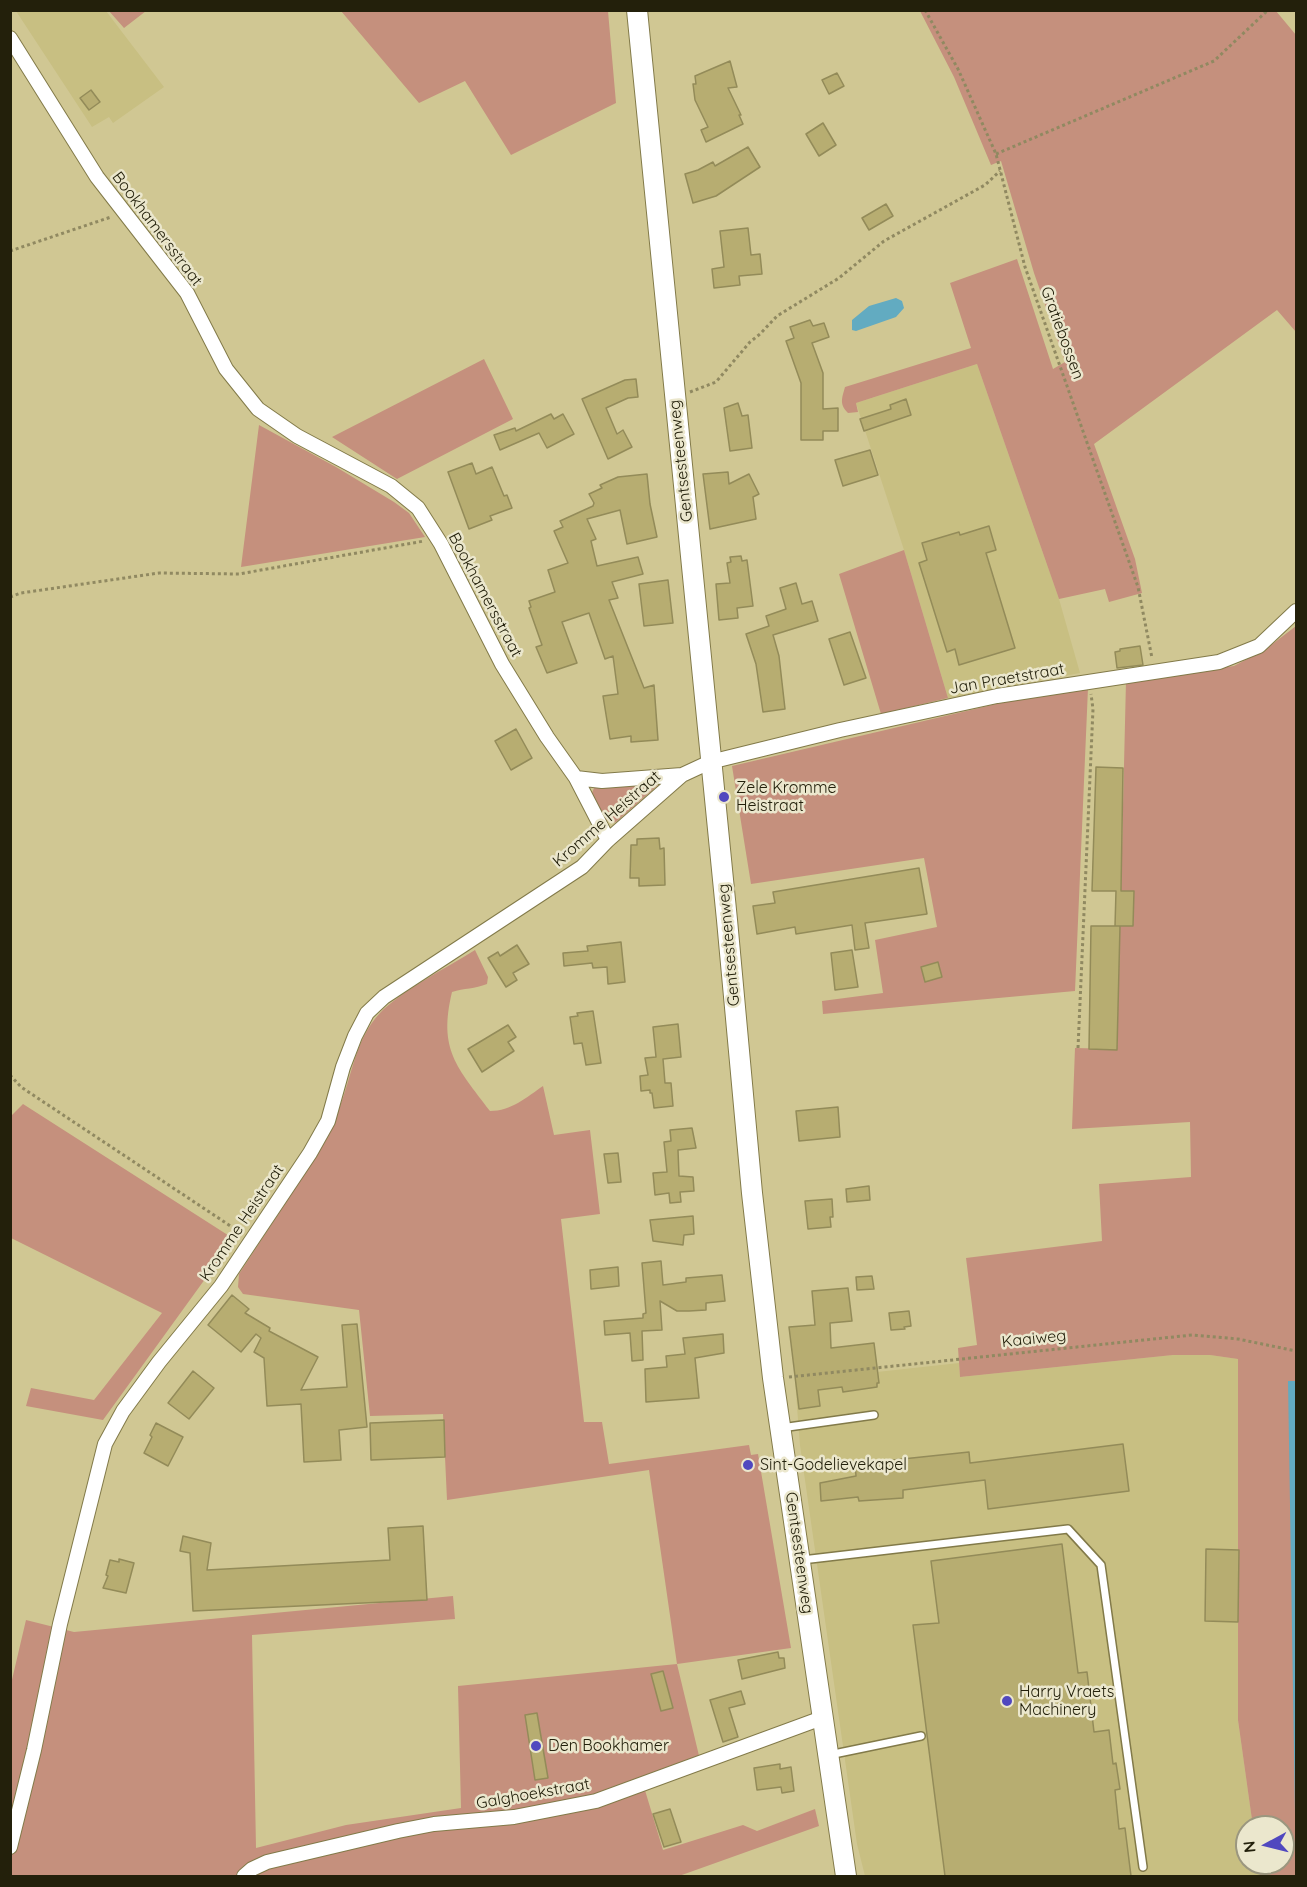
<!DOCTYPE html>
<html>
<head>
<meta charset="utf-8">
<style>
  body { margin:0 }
  #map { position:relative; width:1307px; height:1887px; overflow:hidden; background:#d0c793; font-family:Quicksand,sans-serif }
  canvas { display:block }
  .frame { position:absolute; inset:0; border:12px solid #23200b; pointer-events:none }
  .north { position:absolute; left:1235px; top:1815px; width:60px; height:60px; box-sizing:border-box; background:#ebe7cd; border:2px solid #9b977f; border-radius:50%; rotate:263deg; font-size:16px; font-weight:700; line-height:24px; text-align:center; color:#23200b }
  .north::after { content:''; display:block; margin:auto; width:21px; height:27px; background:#5048bf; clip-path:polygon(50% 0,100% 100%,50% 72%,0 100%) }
</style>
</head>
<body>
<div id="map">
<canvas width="1307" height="1887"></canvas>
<div class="frame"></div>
<div class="north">N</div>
</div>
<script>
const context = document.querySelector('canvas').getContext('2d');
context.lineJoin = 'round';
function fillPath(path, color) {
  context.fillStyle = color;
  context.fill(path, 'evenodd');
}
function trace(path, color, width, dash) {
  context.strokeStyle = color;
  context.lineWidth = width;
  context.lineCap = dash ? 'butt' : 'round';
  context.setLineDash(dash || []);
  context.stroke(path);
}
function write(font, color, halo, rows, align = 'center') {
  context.font = font + ' Quicksand,sans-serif';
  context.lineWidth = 5;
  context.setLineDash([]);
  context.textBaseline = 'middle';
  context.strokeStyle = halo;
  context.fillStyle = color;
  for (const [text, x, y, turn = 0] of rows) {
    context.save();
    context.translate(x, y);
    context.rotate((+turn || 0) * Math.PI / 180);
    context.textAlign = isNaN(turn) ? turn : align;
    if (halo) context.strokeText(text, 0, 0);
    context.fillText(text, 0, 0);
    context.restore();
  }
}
const built = new Path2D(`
  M16,11H106L164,87L113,123L109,117L92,127Z
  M977,364L1059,599L1080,673L948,698L904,550L856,403Z
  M1173,1355H1210L1238,1359V1720L1253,1827H1247V1863H1259L1260,1876H865L857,1844L800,1445L795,1381L959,1363L960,1377Z`);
const green = new Path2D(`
  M109,11H146L124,28Z
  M341,11H608L616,103L511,155L465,81L419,103Z
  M920,11H1276L1296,35V332L1277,310L1094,444L1135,559L1142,593L1109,602L1105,589L1059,599L977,364L856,403L858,412L848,413C839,404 842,398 845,387L971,348L950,283L1017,259L1053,369L1065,362L1034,273L1001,161L991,165L954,77Z
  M484,359L513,419L397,479L332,437Z
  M259,425L336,467L394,502L409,513L425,537L241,567Z
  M904,550L948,698L881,714L839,574Z
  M1296,626V1876H1260L1259,1863H1283V1827H1253L1238,1720V1359L1210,1355H1173L960,1377L958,1348L977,1345L966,1258L1102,1241L1099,1184L1191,1177L1190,1122L1072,1129L1075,1048L1117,1049L1120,926L1133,925L1134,891H1121L1126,681L1234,666L1266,649Z
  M1088,688L1075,991L823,1014L822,1001L883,993L875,940L937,927L924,858L751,884L732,766L1009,701Z
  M658,785L616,822L612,823L605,819L592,793L594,788L598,787Z
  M475,950L488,977L487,984C475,989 464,988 452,992C438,1050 457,1067 490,1111C511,1111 527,1097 543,1086L554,1135L590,1130L600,1214L561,1219L584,1422H602L609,1464L749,1445L751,1455L758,1454L791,1648L677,1664L701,1764L644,1787L663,1850L743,1825L757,1831L815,1809L819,1826L679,1876H11V1684L26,1620L74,1632L453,1596L455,1619L252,1635L256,1848L346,1825L461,1808L458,1686L677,1664L649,1470L447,1500L443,1414L370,1416L359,1310L243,1294L238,1287L239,1274C272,1223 308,1173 335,1118C351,1085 353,1041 380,1013C401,991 448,967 475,950Z
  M23,1104L234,1239L103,1420L26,1406L31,1388L94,1400L162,1313L11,1238V1116Z`);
const water = new Path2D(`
  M896,298L902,301L904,308L896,317L856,331L852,330V320L869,306Z
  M1288,1381H1296V1876Z`);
const building = new Path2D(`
  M730,61L737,87L728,88L741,115H739L743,124L706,142L701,130L708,127L695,100L693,84H696L695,76Z
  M837,73L844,86L829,94L822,80Z
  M91,90L100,102L89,110L80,98Z
  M823,123L836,145L819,156L806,134Z
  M748,147L760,167L716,196L693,203L685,174L698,170L713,162L715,166Z
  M886,204L893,216L869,230L862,218Z
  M748,228L751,255L760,254L762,274L739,276L740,285L714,288L712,269L724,267L720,231Z
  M810,320L813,326L824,323L829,337L812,343L823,373V409L838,408V431H823V440H801V383L786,341L794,338L790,327Z
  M636,379L638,397L628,398L606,408L617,434L623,430L632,447L608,459L582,399L625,380Z
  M906,399L911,415L864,431L860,419L891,409L890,405Z
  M738,403L742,416L748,415L752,448L730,451L724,408Z
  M551,414L554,419L563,414L574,434L547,448L539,433L500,450L494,435L515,428L516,431Z
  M870,450L878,475L843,486L835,460Z
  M472,463L476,474L492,467L504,496L507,495L512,508L490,516L492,520L469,529L448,472Z
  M728,472L729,484L749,474L759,494L753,497L756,519L710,529L703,474Z
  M647,474L650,504L657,537L627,544L620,510L587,519L596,539L591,541L597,566L638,557L643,574L612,582L618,598L609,600L644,688L654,685L658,740L631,742V736L610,739L603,696L618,694L613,656L605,659L589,613L562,622L577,663L547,673L536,647L542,645L529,608L531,607L529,601L555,592L548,570L568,563L554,531L563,527L560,521L593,506L594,503L589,494L602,488L600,485L618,477Z
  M989,526L996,550L986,553L1015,648L959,665L955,649L947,652L919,563L927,560L922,543L959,532L960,535Z
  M741,556L742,561L747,560L753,606L737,608L738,618L719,620L716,584L730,583L727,563L731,562L730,557Z
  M668,580L673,623L644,626L639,584Z
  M796,583L802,604L812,601L818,621L773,635L779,656L785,709L763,712L756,664L746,634L769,626L766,616L786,609L780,588Z
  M850,632L866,678L844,685L829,639Z
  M1140,646L1143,665L1117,668L1115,652L1120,651V649Z
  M516,729L532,758L511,770L495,741Z
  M1096,767L1123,768L1121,891H1134L1133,926H1115L1116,891H1092Z
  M659,838L660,849L664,848L665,885L639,886V878H630L631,845H637V839Z
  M919,868L927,914L865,923L869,948L855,950L852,925L796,934L795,927L757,934L753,906L775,903L773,892Z
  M1091,926H1120L1117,1050L1089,1049Z
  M621,942L625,982L608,984L607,967L593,968L592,963L564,966L563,953L588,951L587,946Z
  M517,945L529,964L513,973L517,980L506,987L488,958L498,952L500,956Z
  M852,950L858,987L835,990L831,953Z
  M938,962L942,977L925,982L921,967Z
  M593,1011L601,1063L586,1065L582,1043L574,1044L570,1017L578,1016L577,1013Z
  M678,1024L681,1057L663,1059L665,1083H671L673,1106L654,1108L652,1093H650V1090L641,1091L640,1076L648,1075L645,1058L656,1057L653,1027Z
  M508,1025L516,1037L508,1042L514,1051L482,1072L468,1049Z
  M838,1107L840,1137L799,1141L796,1111Z
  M692,1128L696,1148L678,1150L679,1176L693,1177L694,1191L680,1192L681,1202L670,1203L669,1193L655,1195L653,1173L667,1172L664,1142L671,1141L670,1130Z
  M618,1153L621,1182L608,1183L604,1154Z
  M869,1186L870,1200L847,1202L846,1189Z
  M832,1199L833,1217H830L831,1227L808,1229L805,1201Z
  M693,1216L694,1234L684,1235L683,1245L653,1241L650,1220Z
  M661,1261L663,1285L686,1282V1278L722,1275L725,1301L706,1303V1310L689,1311H677L660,1301L662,1330L642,1331L643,1360L632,1361L630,1333L605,1335L604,1321L643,1318V1314L646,1313L642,1263Z
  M618,1267L619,1286L591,1289L590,1270Z
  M872,1276L874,1289L857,1290L856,1277Z
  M848,1288L852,1321L830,1323L831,1348L874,1343L879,1383H877V1387L843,1392L842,1387L818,1390L820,1406L799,1409L789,1327L815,1325L812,1291Z
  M232,1295L249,1309L245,1313L270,1328L269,1331L318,1357L301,1390L347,1387L342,1325L357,1324L367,1427L339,1430L341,1460L304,1462L301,1404L267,1406L264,1358L254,1352L261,1338L256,1334L241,1352L208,1325Z
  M909,1311L911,1326L904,1327L905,1329L891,1330L889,1313Z
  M723,1334L724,1353L695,1358L699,1398L646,1402L645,1369L667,1367L666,1356L685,1354L683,1338Z
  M193,1371L214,1388L189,1419L168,1403Z
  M444,1420L445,1457L371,1460L370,1423Z
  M156,1423L183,1437L168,1466L144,1453L152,1437L150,1435Z
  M1123,1444L1129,1491L988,1509L985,1480L903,1490V1498L859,1501L858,1497L821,1501L820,1483L856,1476L855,1464L969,1452L970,1463Z
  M423,1526L427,1600L193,1611L190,1553L180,1551L183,1536L211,1543L207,1570L390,1560L388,1528Z
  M1062,1544L1078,1673L1087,1672L1094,1732L1109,1730L1113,1764L1116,1763L1120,1789L1115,1790L1119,1829L1125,1828L1131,1876H945L913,1625L939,1623L931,1561Z
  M1206,1549L1239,1550L1238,1622L1205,1621Z
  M119,1559L134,1563L126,1593L103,1588L108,1576L106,1575L110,1560L119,1562Z
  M778,1652L779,1658H784L785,1668L742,1679L738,1660Z
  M663,1671L673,1708L661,1711L651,1674Z
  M741,1691L745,1704L729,1708L738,1737L723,1742L710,1700Z
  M537,1713L548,1778L535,1780L525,1715Z
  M780,1764V1769L791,1767L794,1791L782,1793L781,1787L757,1790L754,1768Z
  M670,1809L681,1842L664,1847L653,1814Z`);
const path = new Path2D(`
  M925,10L958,69L996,154L1025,267L1138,587L1152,658
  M996,154L1214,61L1268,10
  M10,251L111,217
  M690,392L716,382L750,342L760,334L777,316L839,278L884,241L985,185L1000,171
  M10,597L21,593L159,573L239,574L424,541
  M1078,1048L1093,709L1091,694
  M10,1075L21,1087L241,1233
  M789,1377L1192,1335L1238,1339L1296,1351`);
const lane = new Path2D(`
  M781,1428L874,1415
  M802,1560L1068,1529L1101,1565L1143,1867
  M829,1755L921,1736`);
const street = new Path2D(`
  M10,38L97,177L187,293L226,369L258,409L297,436L391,486L418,508L441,544L502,664L547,737L576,778L608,840
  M576,778L602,781L682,775
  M10,1847L34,1750L60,1624L105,1444L123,1411L159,1362L221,1286L310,1153L328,1121L343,1067L355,1036L367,1013L384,997L582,867L608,840L682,775L710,762L840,730L997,696L1219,662L1259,646L1296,611
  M244,1876L252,1869L267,1862L398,1831L434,1824L514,1817L596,1801L822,1718`);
const secondary = new Path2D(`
  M637,10L727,920L752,1193L773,1378L846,1876`);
const markers = [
  [724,797,6,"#5048bf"],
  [748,1465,6,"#5048bf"],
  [1007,1701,6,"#5048bf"],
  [536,1746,6,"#5048bf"]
];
const streetNames = [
  ["Bookhamersstraat",157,229,53],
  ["Gratiebossen",1062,333,70],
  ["Gentsesteenweg",681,461,-96],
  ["Bookhamersstraat",485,595,62],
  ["Jan Praetstraat",1007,679,-10],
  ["Kromme Heistraat",607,819,-41],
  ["Gentsesteenweg",729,945,-95],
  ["Kromme Heistraat",242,1223,-56],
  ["Kaaiweg",1034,1339,-6],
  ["Gentsesteenweg",799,1553,82],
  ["Galghoekstraat",533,1794,-10]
];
const poiNames = [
  ["Zele Kromme",736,788],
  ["Heistraat",736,806],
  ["Sint-Godelievekapel",760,1465],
  ["Harry Vraets",1019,1692],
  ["Machinery",1019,1710],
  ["Den Bookhamer",548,1746]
];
fillPath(built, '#c8bf82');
fillPath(green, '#c5907d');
fillPath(water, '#62abc1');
fillPath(building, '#b7ad71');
trace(building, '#938b59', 1.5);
trace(lane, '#827a49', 10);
trace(street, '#827a49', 16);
trace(secondary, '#827a49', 22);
trace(path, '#908961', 3, [3, 3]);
trace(lane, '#fff', 7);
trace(street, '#fff', 14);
trace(secondary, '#fff', 20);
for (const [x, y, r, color] of markers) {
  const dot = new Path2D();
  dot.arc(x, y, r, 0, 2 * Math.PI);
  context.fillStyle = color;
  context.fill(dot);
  trace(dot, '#ebe7cd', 2);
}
write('16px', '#23200b', '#ebe7cd', streetNames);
write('16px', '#23200b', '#ebe7cd', poiNames, 'left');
</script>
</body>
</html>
